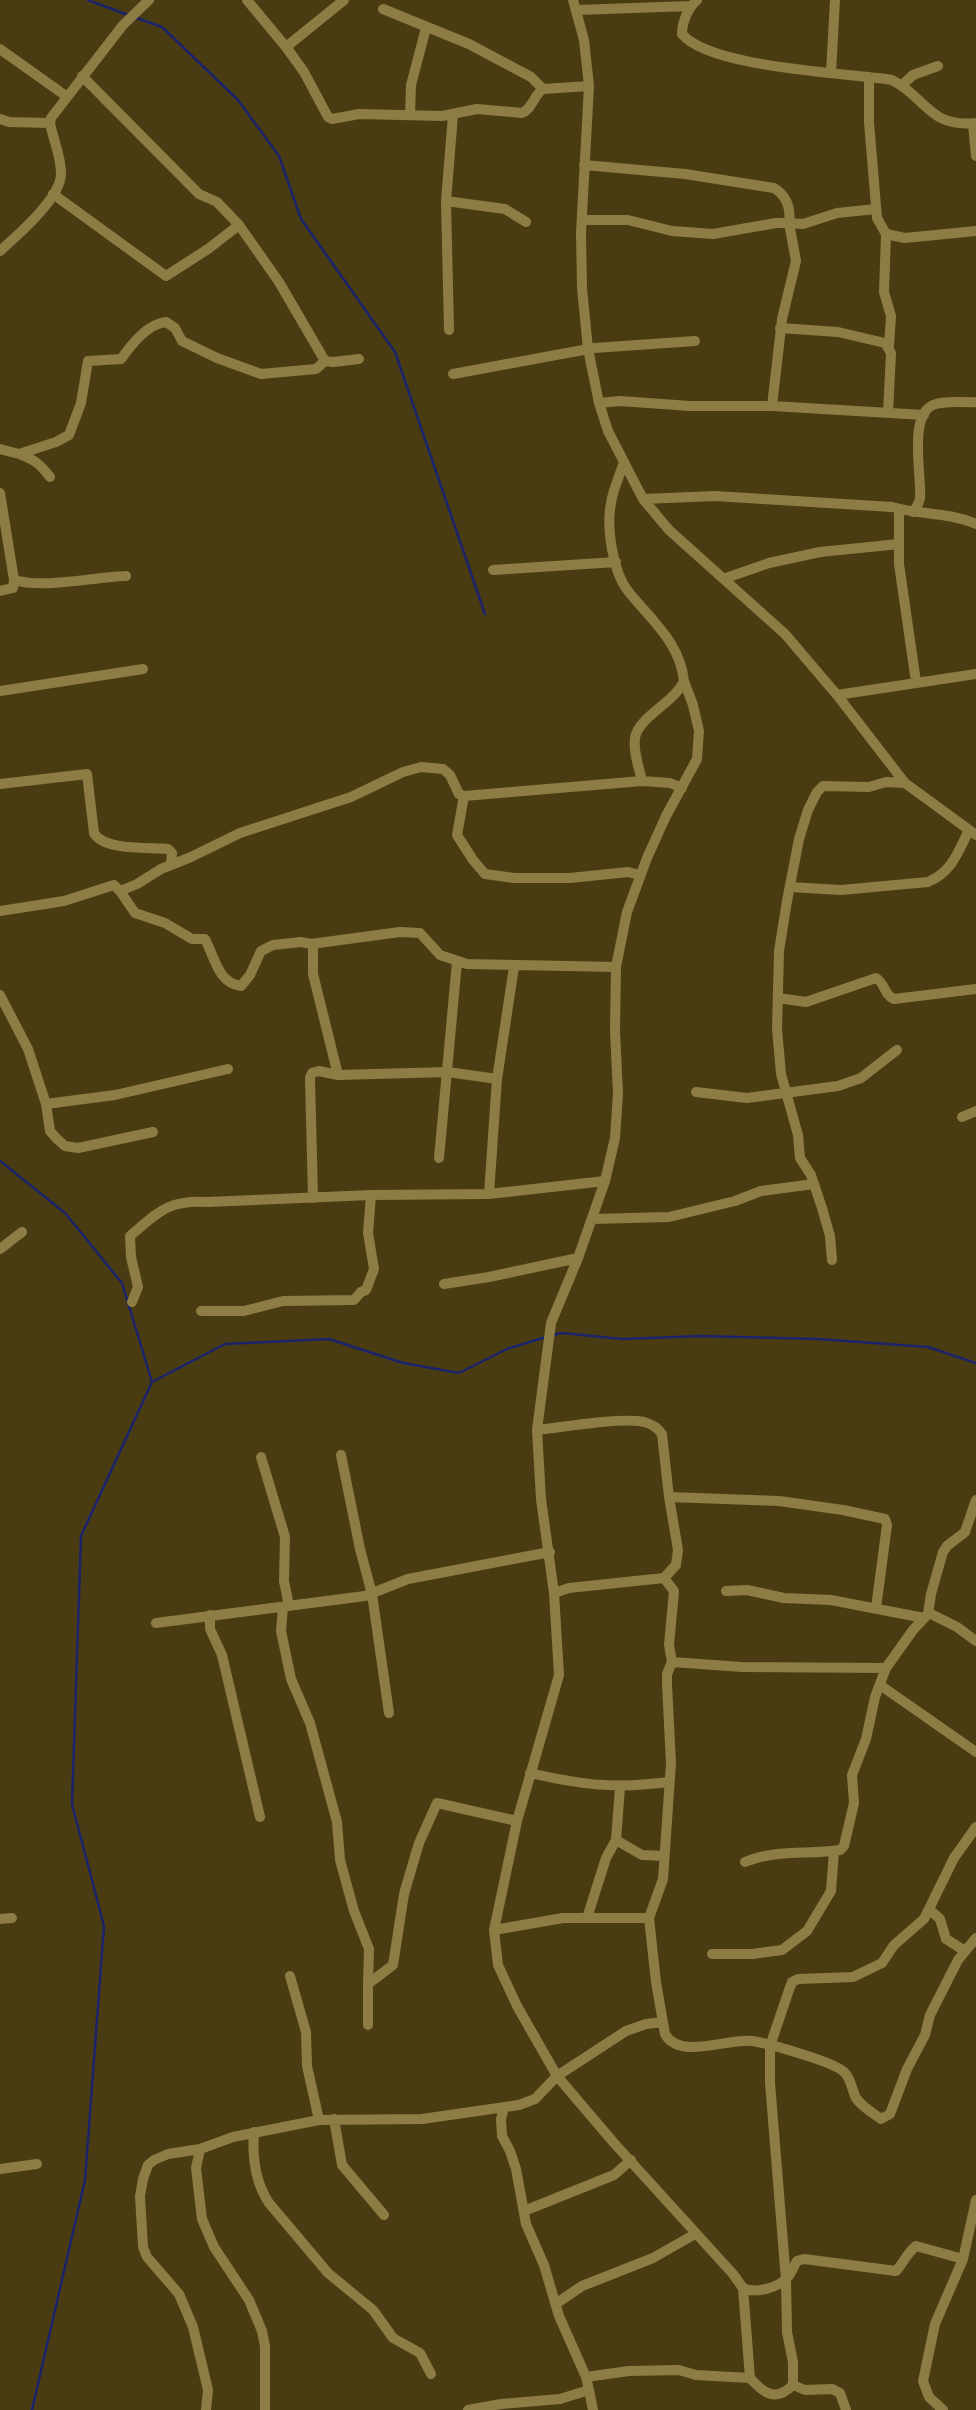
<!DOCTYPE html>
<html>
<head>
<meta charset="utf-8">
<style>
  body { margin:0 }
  canvas { display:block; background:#493c12 }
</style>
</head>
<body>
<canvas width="976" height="2410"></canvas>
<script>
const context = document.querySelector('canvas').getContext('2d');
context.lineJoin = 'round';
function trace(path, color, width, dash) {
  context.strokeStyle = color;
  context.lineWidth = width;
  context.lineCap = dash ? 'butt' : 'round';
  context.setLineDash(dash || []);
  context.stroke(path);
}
const stream = new Path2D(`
  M88,0L128,15
  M134,17L162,27L238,100L279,156L301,219L395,352L485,614
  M0,1161L65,1213L122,1283L152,1382L81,1536L72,1804L104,1926L85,2180L32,2410
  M553,1335L561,1333L623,1339L700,1336L818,1339L928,1347L976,1363
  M152,1382L225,1344L329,1339L403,1363L459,1373L507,1349L546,1337`);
const minor = new Path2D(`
  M247,0L286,47L304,72L328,117L332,119L359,114L442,116L477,109L522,113C533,108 533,96 543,89L589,86
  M573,0L584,40L589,86L581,233L582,288L588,349L599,403L608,431L643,499L669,530L785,634L837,695L905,783L976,835
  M697,0C688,8 682,22 682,34C710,68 847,73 892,80C927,98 929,128 976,123
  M383,9L469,44L531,77L543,89
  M576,10L690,6
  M286,47L344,0
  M0,49L66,96
  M831,73L835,0
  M82,76L199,194L217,202L239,225L279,282L325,361
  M869,77V122L877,218L886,234L884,292L891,316L889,346
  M902,85L913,75L938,66
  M410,115L411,85L426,28
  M0,119L9,122L50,123
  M973,124L976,156
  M584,165L685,174L774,188C787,196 791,208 789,223L803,224L837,213L876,209
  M53,194L166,276L208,249L239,225
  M446,201L505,209L526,222
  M582,220H628L672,231L713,234L776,223H789L796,261L782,319L772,406
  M886,234L905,238L976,231
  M0,251C18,235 62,197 61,173C61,156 53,139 50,123L51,118L123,25L149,0
  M780,328L838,332L885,343L891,353L888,412
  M449,330L446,201L453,115
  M453,374L594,348L695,341
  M599,403L620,401L690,406H772L924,415
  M0,449L19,454L56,442L69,435L81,403L88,361L121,359C132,344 147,324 166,322L175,328L182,341L217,358L261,374L316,369L325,361L333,362L359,359
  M19,454C34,459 41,465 50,477
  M624,462C620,475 613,489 611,503C606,527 613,572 628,591C650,619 680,642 684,681C674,703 638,717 635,738C633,752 639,767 642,781
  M0,493L14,580L13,588L0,591
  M643,499L715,496L892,507C920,515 949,512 976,524
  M899,509V564L916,682
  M913,512C916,508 919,503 920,498C922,477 908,416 933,405C944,400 963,403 976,402
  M493,570L616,562
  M726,578L769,563L820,552L899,544
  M14,580C44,589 93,577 126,576
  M684,681L693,705L699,731L697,759L666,816L647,858L627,912L616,967L615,1031L618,1093L615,1138L605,1181L578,1258L551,1323L537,1430L541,1499L554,1593L559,1675L517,1821L494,1930L498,1965L517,2006L557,2076L614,2143L733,2274L743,2288C756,2294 778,2288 788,2277C792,2272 794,2266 797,2261L804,2259L896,2271C904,2262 907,2253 916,2246L963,2259
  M0,691L143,669
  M837,695L976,674
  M0,784L87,774L94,833C104,851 149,847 168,849L172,853L171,864
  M464,796L457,835L473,860L485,874L514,878H570L628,872L640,875
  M790,887L841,890L928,882C952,872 958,852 969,830
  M120,891L135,913L165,923L192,939H205C215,958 218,983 241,986L250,975L261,951L273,945L301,942L311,944L400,932L420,933L440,955L467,964L616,967
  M0,911L64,901L114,885L120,891L137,884L161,869L191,857L240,833L351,797L403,772L421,767L443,769L450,775L459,794L464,796L642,781L670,783L682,788
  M313,944V974L338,1075
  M0,995L28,1049L46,1104L50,1131L56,1138L65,1146L78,1148L153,1132
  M778,998L806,1002L876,978C885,983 884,995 894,999L976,989
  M696,1092L747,1098L838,1086L861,1078L897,1050
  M46,1104L115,1095L228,1069
  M962,1117L976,1111
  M439,1158L457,962
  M489,1194L497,1079L514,967
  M313,1198L310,1078L312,1073L319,1071L338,1075L448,1072L497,1079
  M592,1219L669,1217L735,1201L761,1191L814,1184
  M0,1249L22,1232
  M832,1260L830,1236L822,1208L811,1175L800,1158L798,1135L781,1074L777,1029L779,951L787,901L799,839L808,810L817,792L823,786L869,787L886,782L905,783
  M444,1284L489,1277L578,1258
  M132,1302L138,1287L131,1257L130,1236C160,1211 167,1200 208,1202L371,1195L489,1194L605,1181
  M201,1311H244L283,1301L354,1300L361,1292L366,1290L374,1269L368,1233L371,1195
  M537,1430C564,1427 621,1417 644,1422C652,1424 658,1428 662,1434L669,1497L678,1550L676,1565L664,1578L569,1588L554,1593
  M341,1455L360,1549L372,1594L389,1713
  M261,1457L285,1537L284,1581L289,1606
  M669,1497L779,1501L843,1510L885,1519L887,1525L876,1608
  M664,1578L674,1591L669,1645L672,1662L667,1674V1684L671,1763L663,1879L649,1918L656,1982L665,2034C680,2061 729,2037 753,2041C769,2044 836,2062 845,2073C851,2079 852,2090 856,2098C861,2106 873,2113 881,2119L890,2114L907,2069L925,2035L930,2015L958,1960L976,1938
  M726,1591L747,1590L784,1598L831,1600L924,1618
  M283,1607L281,1631L291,1679L310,1723L337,1822L340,1860L354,1911L369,1949L368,1984
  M929,1613L957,1627L976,1641
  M210,1615V1629L222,1655L260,1817
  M156,1623L365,1596L408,1579L550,1552
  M672,1662L742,1667L886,1668
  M880,1685L976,1752
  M530,1773C582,1785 615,1789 668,1782
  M616,1840L642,1855L664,1856
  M745,1862C775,1849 809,1855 840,1850L844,1846L854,1803L852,1775L866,1739L875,1697L886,1668L913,1630L928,1614L931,1594L943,1552L947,1546L965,1532L976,1500
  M930,1910L940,1919L946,1939L965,1951
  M587,1918L606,1858L616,1840L620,1787
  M0,1919L12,1918
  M494,1930L563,1918H649
  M712,1954H752L782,1950L807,1931L831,1891L834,1851
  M290,1976L306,2032L307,2066L319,2120
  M368,2025V1984L393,1965L404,1894L419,1843L437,1803L517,1821
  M334,2119L342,2165L384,2215
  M254,2132C252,2158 255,2182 269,2203L328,2273L373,2310L393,2338L420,2353L431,2374
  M200,2149L196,2168L202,2219L214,2247L249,2300L262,2331L265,2346V2410
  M0,2169L37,2164
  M524,2211L614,2175L631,2160
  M557,2303L582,2286L653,2258L695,2234
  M586,2377L629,2371L679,2370L696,2375L750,2378L743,2288
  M750,2378C764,2394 776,2402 793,2385V2362L787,2332L786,2280L770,2083V2046L789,1990L792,1982L798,1979L853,1977L882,1963L894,1945L924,1919L954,1858L976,1827
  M793,2385L805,2390L832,2389L840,2393L846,2410
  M589,2390L593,2410
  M206,2410L208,2390L193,2327L179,2294L147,2257L143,2247L140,2196L143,2179L148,2165L154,2160L168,2154L200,2149L233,2137L319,2120L422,2119L519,2105L535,2099L557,2076L626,2031L646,2024L663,2022
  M468,2410L501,2404L560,2399L589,2390L586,2377L559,2316L544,2265L526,2224L516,2169L510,2151L502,2136L501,2119L504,2108
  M943,2410L929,2397L923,2381L935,2324L963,2259L976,2200`);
trace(stream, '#1b236b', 2.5);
trace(minor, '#8e7c45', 10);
</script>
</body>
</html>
